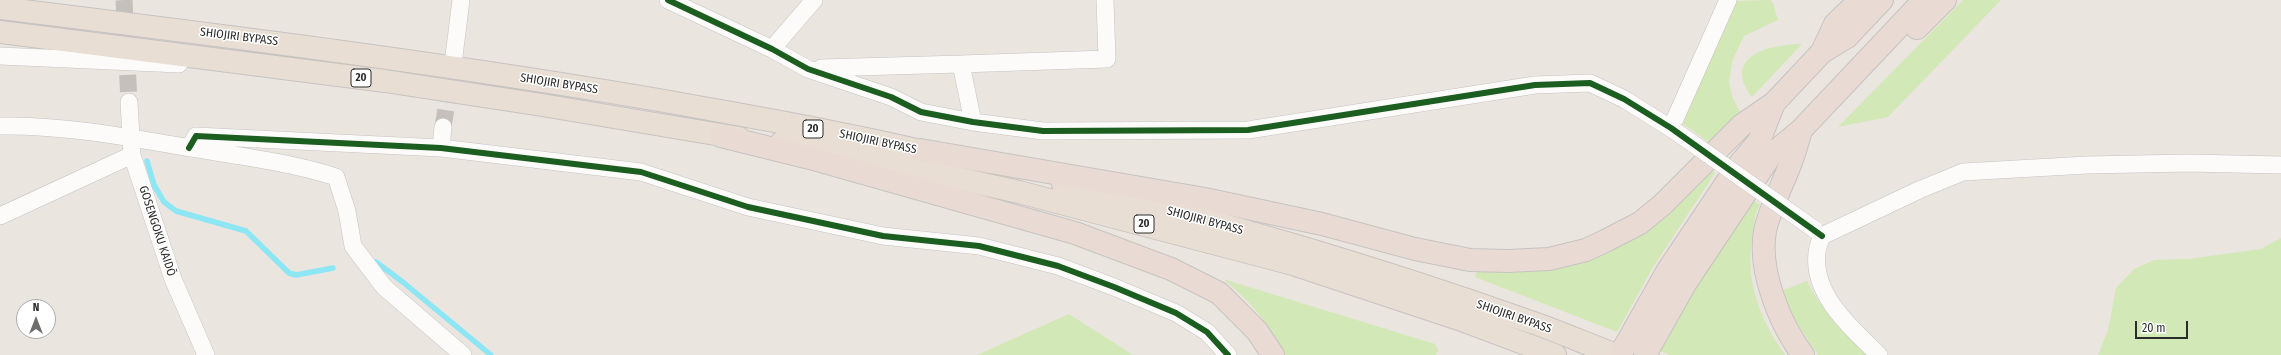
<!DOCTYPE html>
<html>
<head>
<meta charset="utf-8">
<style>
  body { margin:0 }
  #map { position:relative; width:2281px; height:355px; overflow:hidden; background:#ebe5e0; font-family:"Fira Sans Condensed",sans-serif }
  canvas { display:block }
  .north { position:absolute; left:16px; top:299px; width:40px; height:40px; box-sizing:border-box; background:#fff; border:1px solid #ababab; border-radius:50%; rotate:0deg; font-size:11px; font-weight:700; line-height:16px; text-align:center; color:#2c2c2c }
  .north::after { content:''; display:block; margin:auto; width:14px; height:18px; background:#6f6d6b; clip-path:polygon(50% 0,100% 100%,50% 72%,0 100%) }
  .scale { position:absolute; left:2135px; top:321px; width:53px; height:18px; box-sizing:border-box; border:2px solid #2c2c2c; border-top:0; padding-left:5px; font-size:12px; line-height:14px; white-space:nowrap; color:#2c2c2c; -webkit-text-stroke:3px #fff; paint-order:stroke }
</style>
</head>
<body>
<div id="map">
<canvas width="2281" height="355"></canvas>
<div class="north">N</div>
<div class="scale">20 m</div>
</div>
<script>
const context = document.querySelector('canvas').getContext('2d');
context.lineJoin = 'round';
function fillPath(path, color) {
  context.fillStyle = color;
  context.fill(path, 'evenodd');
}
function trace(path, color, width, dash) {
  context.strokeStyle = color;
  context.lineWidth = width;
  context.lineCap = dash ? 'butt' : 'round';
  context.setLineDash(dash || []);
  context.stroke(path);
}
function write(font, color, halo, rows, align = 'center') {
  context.font = font + ' "Fira Sans Condensed",sans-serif';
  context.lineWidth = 3;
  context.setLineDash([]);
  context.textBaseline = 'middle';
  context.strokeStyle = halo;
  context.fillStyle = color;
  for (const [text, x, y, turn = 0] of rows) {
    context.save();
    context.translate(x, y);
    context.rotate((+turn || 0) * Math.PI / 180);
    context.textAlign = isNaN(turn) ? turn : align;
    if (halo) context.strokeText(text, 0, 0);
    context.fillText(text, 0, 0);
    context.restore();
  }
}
const green = new Path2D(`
  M1770,0L1773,3L1778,20L1744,36L1732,61L1729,83L1733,98L1740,112L1710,143L1682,123L1735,1Z
  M1963,0H2001L1888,117L1838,127Z
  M1802,44L1752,97C1721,56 1770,44 1802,44Z
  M1710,170L1715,173L1653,267L1617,332L1475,277L1476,273L1490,270L1529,271L1580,261Z
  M1753,200L1760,205C1755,213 1754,221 1753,231C1744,277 1758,317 1785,355H1670L1656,349Z
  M2281,238V355H2098L2108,330L2116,288L2134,269L2154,260L2188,259L2261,249Z
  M1223,279L1435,344L1438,350L1436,355H1285C1269,323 1251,302 1223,279Z
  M1807,281C1822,311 1843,333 1868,355H1818L1786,307L1781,291Z
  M1069,314L1133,355H977Z`);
const stream = new Path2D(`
  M147,161L154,185L164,202L176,211L246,231L289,273L296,275L333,268
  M376,262L404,283L491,355`);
const minorTunnel = new Path2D(`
  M124,0L129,102
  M443,127L451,78`);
const minor = new Path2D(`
  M668,0L772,49L808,69L891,97L921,112L973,122L1043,131L1248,130L1535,85L1590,83L1624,99L1675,131
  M772,49L814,0
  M0,56L179,64
  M454,56L461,0
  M961,64L1107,59L1105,0
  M821,68L961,64L973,122
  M129,102L132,155L173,279L206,355
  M0,126C64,125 127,137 190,148C239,156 289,162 336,177L347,211L353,246L384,287L463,355
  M1671,128L1728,0
  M189,148L196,136L441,148L641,172L748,207L883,236L979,246L1058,266L1114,287L1176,313L1207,332L1228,355
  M441,148L443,127
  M0,216L132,155
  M1879,355C1852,329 1812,295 1817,253C1817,248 1820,241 1822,236L1919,190L1963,172L2087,165L2188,163L2281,165`);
const trunk = new Path2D(`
  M0,8C226,36 452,64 676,103C763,119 851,134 938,155
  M0,32L385,81L542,105L739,138
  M781,143L821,148L1019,192L1293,264L1459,319L1555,355
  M1063,184C1221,221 1378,268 1531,322C1560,332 1587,344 1616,355`);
const motorway = new Path2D(`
  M1917,28L1945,0
  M1822,52L1847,37L1882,0
  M1801,130C1798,141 1795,152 1791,162C1783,185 1770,207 1765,231C1758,271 1780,324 1803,355
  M721,136L810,158L1075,233L1171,269L1219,293L1257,331L1273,355
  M920,150L1205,199L1322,224L1415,249L1470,260L1508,261L1549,259L1586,250L1605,241L1640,223L1662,205L1742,125L1774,103L1822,52L1835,24L1860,0
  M1620,355L1668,270L1737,167L1759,141L1774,103
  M1645,355L1685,284L1771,155L1801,130L1924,0`);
const minorBridge = new Path2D(`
  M1675,131L1814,229`);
const cycleway = new Path2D(`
  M668,0L772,49L808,69L891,97L921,112L973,122L1043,131L1248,130L1535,85L1590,83L1624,99L1671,128L1822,236
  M189,148L196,136L441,148L641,172L748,207L883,236L979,246L1058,266L1114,287L1176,313L1207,332L1228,355`);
const shields = [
  [361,78,20],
  [813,129,20],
  [1144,224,20]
];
const shieldNames = [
  ["20",361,78],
  ["20",813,129],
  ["20",1144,224]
];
const streetNames = [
  ["SHIOJIRI BYPASS",239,37,7],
  ["SHIOJIRI BYPASS",559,84,9],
  ["SHIOJIRI BYPASS",878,142,12],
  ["SHIOJIRI BYPASS",1205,221,15],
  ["GOSENGOKU KAIDŌ",157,231,72],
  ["SHIOJIRI BYPASS",1514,317,19]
];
fillPath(green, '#d2e8b6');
trace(stream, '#8ce6f4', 5.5);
trace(minorTunnel, '#c5c0bc', 17, [17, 8]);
trace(minor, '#c4c2c2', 18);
trace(trunk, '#c6c3c2', 24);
trace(motorway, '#c6c3c2', 24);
trace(minor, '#fcfbfa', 17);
trace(trunk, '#e8ded3', 22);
trace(motorway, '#e9dbd4', 22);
trace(minorBridge, '#c4c2c2', 18, []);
trace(minorBridge, '#fcfbfa', 17);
trace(cycleway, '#1b5e20', 6);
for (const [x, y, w] of shields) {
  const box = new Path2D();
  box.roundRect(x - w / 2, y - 9, w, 18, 3);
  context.fillStyle = '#fff';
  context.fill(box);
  trace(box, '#2c2c2c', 1);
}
write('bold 11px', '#2c2c2c', null, shieldNames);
write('12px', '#2c2c2c', '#fff', streetNames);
</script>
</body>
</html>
